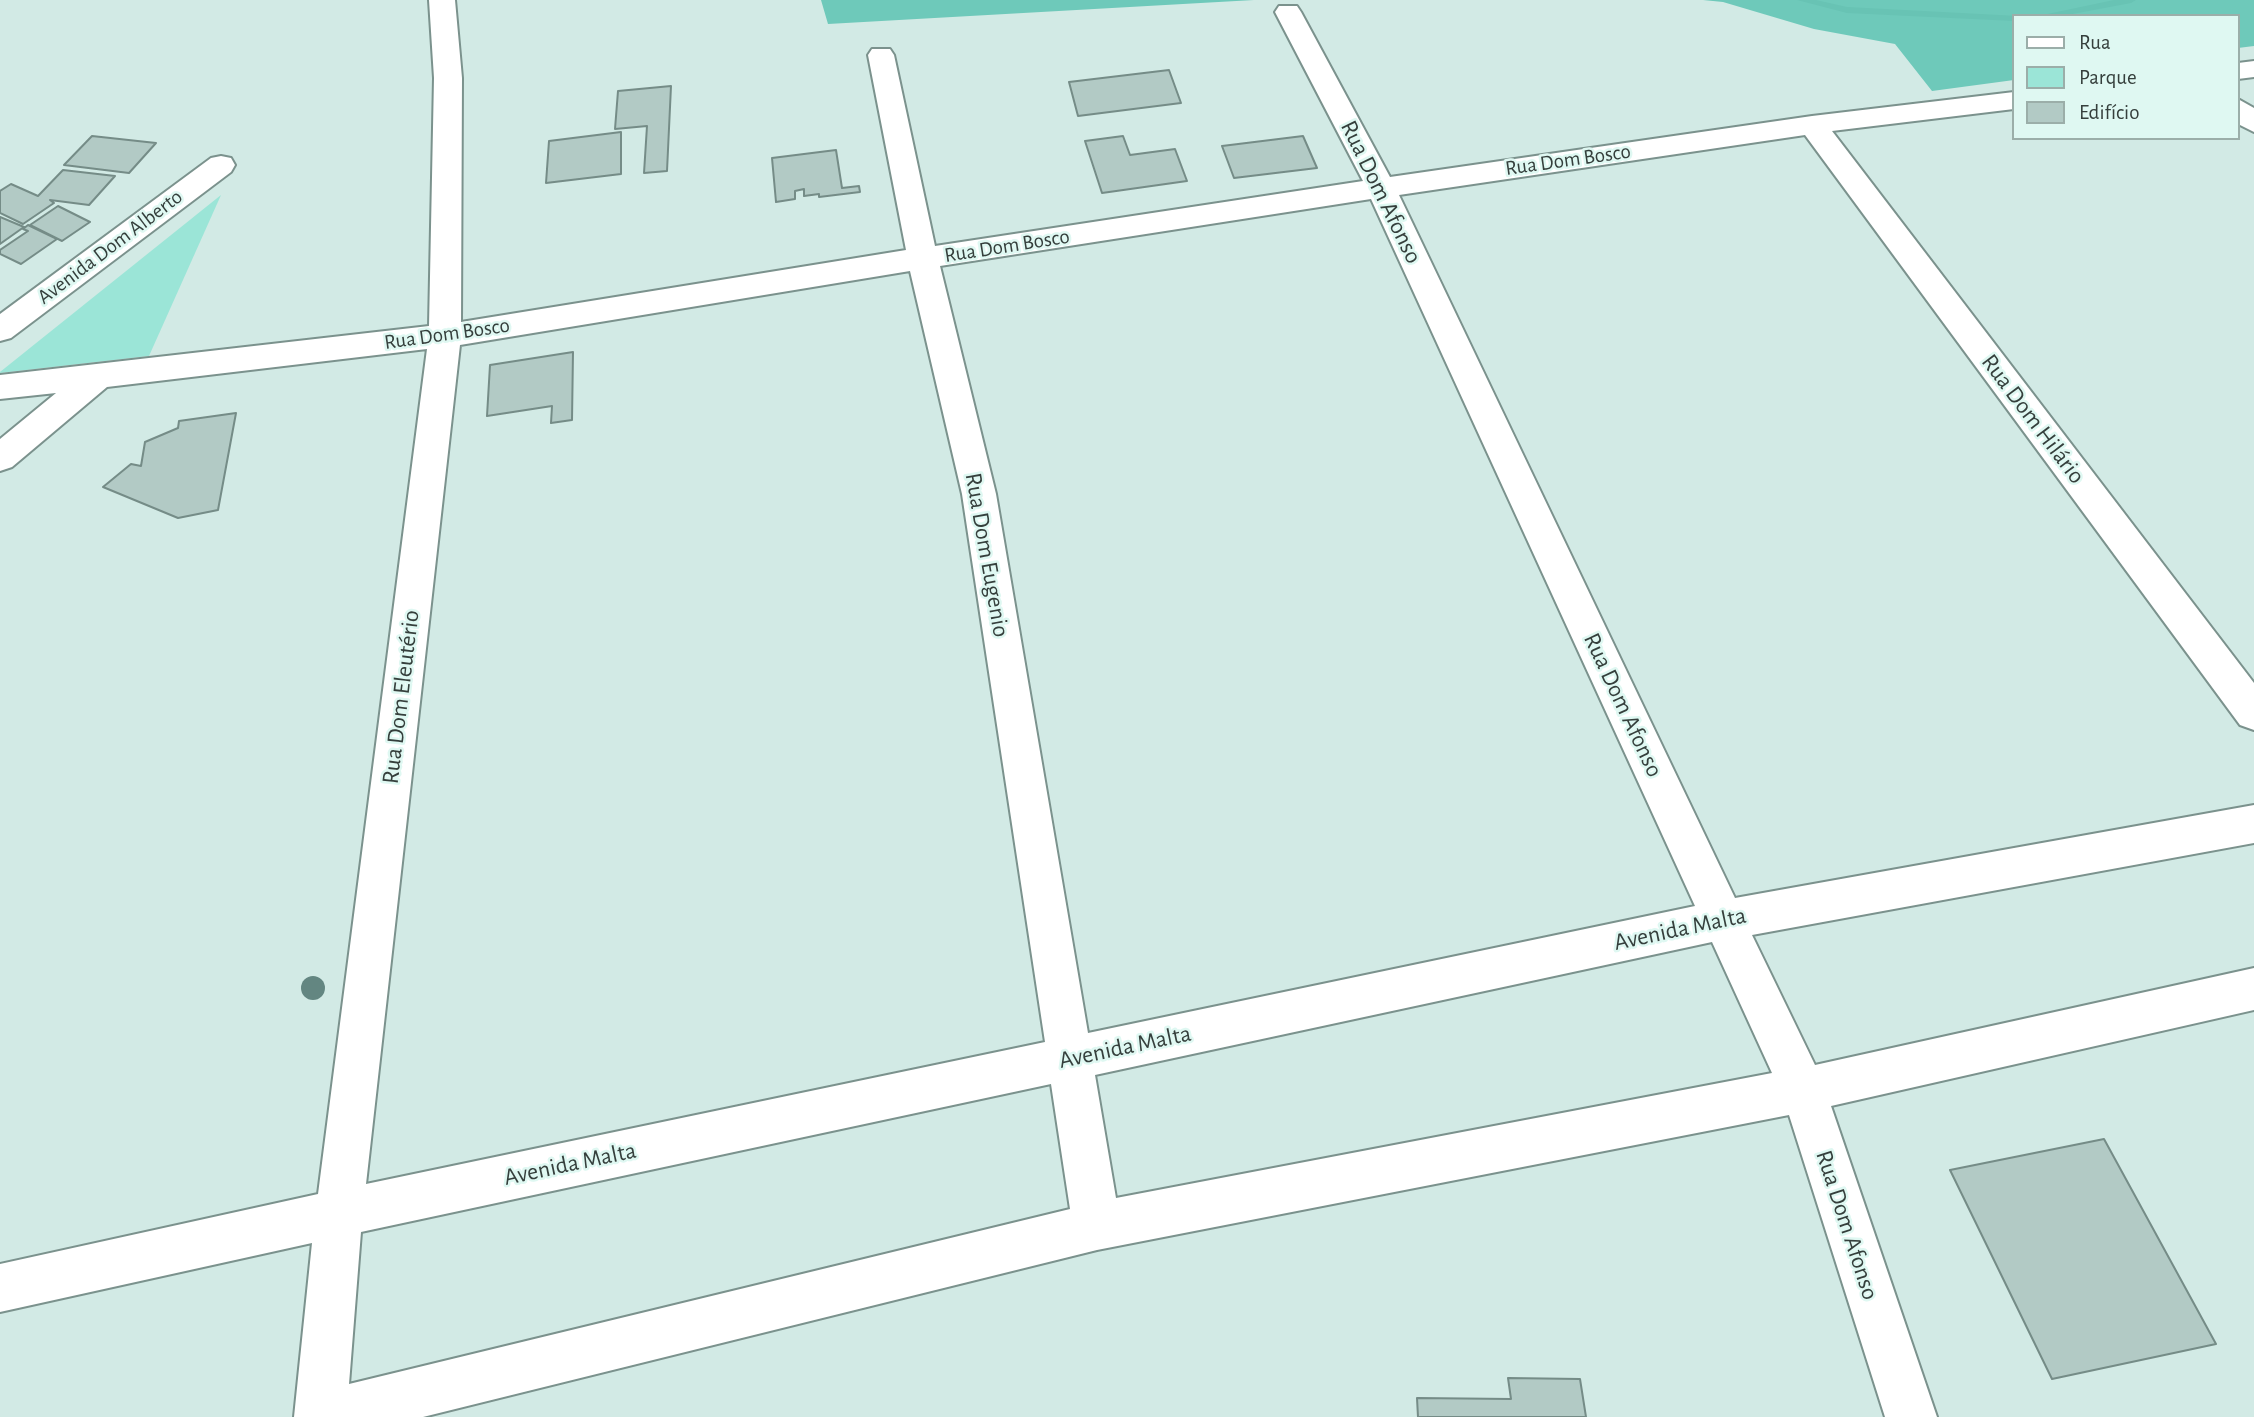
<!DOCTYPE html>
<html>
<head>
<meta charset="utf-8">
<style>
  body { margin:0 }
  #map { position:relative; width:2254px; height:1417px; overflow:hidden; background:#d2eae5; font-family:"Alegreya Sans",sans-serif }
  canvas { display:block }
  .legend { position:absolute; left:2012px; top:14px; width:228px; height:126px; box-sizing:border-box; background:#dff8f2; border:2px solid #9baea9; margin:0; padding:9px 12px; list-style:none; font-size:21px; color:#353f3c }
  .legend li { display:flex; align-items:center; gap:14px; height:35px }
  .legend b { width:35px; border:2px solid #9baea9 }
</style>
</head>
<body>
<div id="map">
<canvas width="2254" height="1417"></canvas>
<ul class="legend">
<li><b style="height:9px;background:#fff"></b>Rua</li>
<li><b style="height:19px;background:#9be5d7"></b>Parque</li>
<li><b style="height:19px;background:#b2cac5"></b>Edifício</li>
</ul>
</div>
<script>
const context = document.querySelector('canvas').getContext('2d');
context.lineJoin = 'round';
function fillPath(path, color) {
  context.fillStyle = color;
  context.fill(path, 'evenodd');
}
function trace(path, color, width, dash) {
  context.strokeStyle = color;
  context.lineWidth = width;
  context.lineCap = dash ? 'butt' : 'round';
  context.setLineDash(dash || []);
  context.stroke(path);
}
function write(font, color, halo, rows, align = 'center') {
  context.font = font + ' "Alegreya Sans",sans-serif';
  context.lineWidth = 5;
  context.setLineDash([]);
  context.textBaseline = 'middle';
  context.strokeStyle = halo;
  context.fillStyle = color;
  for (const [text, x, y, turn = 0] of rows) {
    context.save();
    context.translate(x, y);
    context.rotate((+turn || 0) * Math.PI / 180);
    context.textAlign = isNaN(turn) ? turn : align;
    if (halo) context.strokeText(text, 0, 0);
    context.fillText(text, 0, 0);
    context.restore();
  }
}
const green = new Path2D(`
  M221,195L149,356L0,373V372Z`);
const forest = new Path2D(`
  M821,0H1254L828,24Z
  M1703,0H2254V46L2238,48V16H2014V80L1932,91L1895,44L1814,29L1723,2Z`);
const stream = new Path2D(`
  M1797,0H1816L1847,7L2018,16H2014V21L1847,13Z
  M2114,0H2136L2131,3L2062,16H2038Z`);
const building = new Path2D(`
  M1169,70L1181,103L1078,116L1069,82Z
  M671,86L667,171L644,173L647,126L615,129L618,91Z
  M621,132V174L546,183L549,141Z
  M92,136L156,143L129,173L64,165Z
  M1123,136L1130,155L1175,149L1187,181L1102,193L1085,141Z
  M1303,136L1317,168L1234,178L1222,146Z
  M836,150L842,188L859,186L860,192L819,197V194L804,196V189L795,191V199L776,202L772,158Z
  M63,170L115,176L89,205L50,200L54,203L23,224L0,213V191L11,184L38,196Z
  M58,206L90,222L62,241L30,225Z
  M0,217L24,227L0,244Z
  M28,225L57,239L21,264L0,254V250L28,231L23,229Z
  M573,352L572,420L551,423L552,406L487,416L490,365Z
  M236,413L218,510L178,518L103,487L131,464L141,466L145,442L178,428L179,421Z
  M2104,1139L2216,1344L2052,1379L1950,1170Z
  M1508,1378L1580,1379L1586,1417H1418L1417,1398L1511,1399Z`);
const minor = new Path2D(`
  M429,0H455L462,78L461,322L906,250L868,55L872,49H890L894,55L935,246L1363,181L1275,12L1279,6H1297L1301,12L1390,177L1812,116L2014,92V109L1832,131L2254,683V730L2240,725L1805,135L1399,195L1735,898L2254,805V843L1752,935L1815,1065L2254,968V1010L1831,1106L1937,1417H1885L1789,1115L1097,1250L423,1417H294L312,1243L0,1312V1264L318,1194L427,349L107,387L12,467L0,471V439L56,393L0,399V375L429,326L434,78ZM1371,199L1695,906L1088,1033L996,494L940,266ZM910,271L962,494L1045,1042L366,1184L460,345ZM1712,942L1772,1073L1116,1198L1095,1075ZM1051,1084L1070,1209L349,1384L361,1232Z
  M2254,61V77L2238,79V63Z
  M2238,99L2254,108V132L2238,124Z
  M221,156L231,158L235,165L231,172L11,338L0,341V314L211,158Z`);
const trees = [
  [313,988]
];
const farStreetnames = [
  ["Rua Dom Bosco",1568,160,-8],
  ["Rua Dom Bosco",1007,246,-9],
  ["Avenida Dom Alberto",110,247,-37],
  ["Rua Dom Bosco",447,334,-8]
];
const streetNames = [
  ["Rua Dom Afonso",1381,192,64],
  ["Rua Dom Hilário",2033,419,53],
  ["Rua Dom Eugenio",987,555,80],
  ["Rua Dom Eleutério",401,697,-83],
  ["Rua Dom Afonso",1623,705,65],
  ["Avenida Malta",1680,929,-12],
  ["Avenida Malta",1125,1047,-12],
  ["Avenida Malta",570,1164,-12],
  ["Rua Dom Afonso",1847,1225,72]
];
fillPath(green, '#9be5d7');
fillPath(forest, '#6ec9ba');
fillPath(stream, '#68c3b4');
fillPath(building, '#b2cac5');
trace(building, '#758c87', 2);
trace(minor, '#7b928d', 4);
fillPath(minor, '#fff');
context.fillStyle = '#638681';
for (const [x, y] of trees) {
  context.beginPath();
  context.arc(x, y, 12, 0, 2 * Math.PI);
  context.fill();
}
write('21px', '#353f3c', '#dff8f2', farStreetnames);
write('24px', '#353f3c', '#dff8f2', streetNames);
</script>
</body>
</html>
